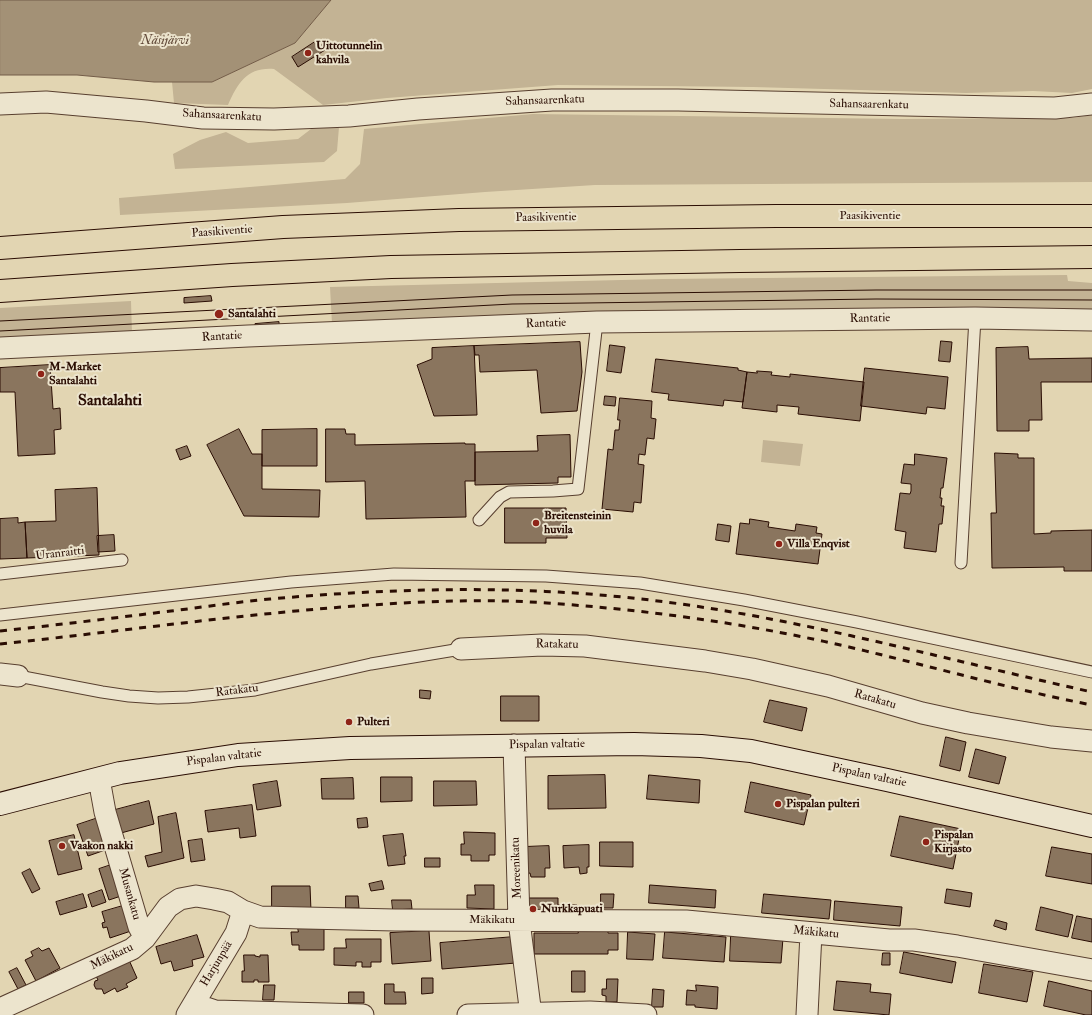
<!DOCTYPE html>
<html>
<head>
<meta charset="utf-8">
<style>
  body { margin:0 }
  canvas { display:block; background:#e2d5b2 }
</style>
</head>
<body>
<canvas width="1092" height="1015"></canvas>
<script>
const context = document.querySelector('canvas').getContext('2d');
context.lineJoin = 'round';
function fillPath(path, color) {
  context.fillStyle = color;
  context.fill(path, 'evenodd');
}
function trace(path, color, width, dash) {
  context.strokeStyle = color;
  context.lineWidth = width;
  context.lineCap = dash ? 'butt' : 'round';
  context.setLineDash(dash || []);
  context.stroke(path);
}
function write(font, color, halo, rows, align = 'center') {
  context.font = font + ' "IM FELL Double Pica",serif';
  context.lineWidth = 4;
  context.setLineDash([]);
  context.textBaseline = 'middle';
  context.strokeStyle = halo;
  context.fillStyle = color;
  for (const [text, x, y, turn = 0] of rows) {
    context.save();
    context.translate(x, y);
    context.rotate((+turn || 0) * Math.PI / 180);
    context.textAlign = isNaN(turn) ? turn : align;
    if (halo) context.strokeText(text, 0, 0);
    context.fillText(text, 0, 0);
    context.restore();
  }
}
const green = new Path2D(`
  M331,0H1092V89L1072,93L1033,91L966,93L753,87L558,85L387,98L323,105L274,69C248,67 238,82 228,105L174,103L172,82H212L295,43Z
  M533,114L901,119L1073,118L1092,115V182L595,185L485,192L347,203L120,215L119,198L345,179L360,164L364,129Z
  M339,127L337,151L324,162L175,169L173,154L200,140L226,132L248,143L298,139L311,129Z
  M1067,275L1068,281L1092,283V311L981,310L545,314L332,324L330,287L663,279Z
  M131,301L132,333L0,339V308Z
  M763,440L803,444L800,466L761,462Z`);
const water = new Path2D(`
  M0,0H331L295,43L212,82H154L77,75H0Z`);
const building = new Path2D(`
  M318,40L325,50L298,67L292,57Z
  M211,296L212,301L184,303V298Z
  M279,322V326L255,327V324Z
  M941,341L952,342L950,362L939,361Z
  M580,342L582,372L577,411L541,413L537,370L480,372L479,355H475L474,346Z
  M610,345L625,347L621,373L607,371Z
  M474,346L477,415L434,416L417,365L432,359V348Z
  M1028,347L1029,359L1092,358V382H1041L1042,420H1029V431H997L996,348Z
  M656,359L738,368V370L747,372L743,402L724,400L723,406L668,400L669,394L652,392Z
  M50,365L53,409L60,408L61,429L54,430L55,454L18,456L15,392H0V368Z
  M865,368L948,377L945,409L927,407L926,414L861,406Z
  M757,371L772,372L771,375L790,377V374L864,382L860,421L798,414L799,407L777,405V412L742,408L747,372L757,373Z
  M605,396L616,397L615,406L604,405Z
  M620,398L652,401L651,418L656,419L654,439L647,438L645,455L639,454L638,464L644,465L641,503L634,502L633,512L602,509L608,449L613,450L615,430H619L620,420H618Z
  M239,429L252,454H262V489L320,490L319,517L244,516L207,445Z
  M317,429V466H262V430Z
  M326,429H345L346,434H355V445L465,443V444H475V481H465L466,517L366,519L365,481L326,482Z
  M570,435L571,477H558V483L475,485V452L538,451L537,436Z
  M187,446L191,456L180,460L176,450Z
  M995,453L1018,454V458H1034V534L1051,533V531L1092,530V571H1064V567L992,568L991,513H996Z
  M915,454L947,458L943,488H941L940,498H942L941,506H944L942,524H939L936,552L904,548L906,532L895,530L900,493L910,494L911,491V484L901,483L904,464L914,465Z
  M97,488L99,555L27,558L25,522L56,521L55,490Z
  M505,508H566L567,538H546V543H505Z
  M18,518V523L25,522L27,558L0,559V519Z
  M750,519L769,522L768,527L795,531L796,524L817,527L816,533L822,534L818,564L736,554L740,523L749,524Z
  M718,524L731,526L729,542L716,540Z
  M114,535L115,551L98,552L97,536Z
  M420,690L431,691L430,699L420,698Z
  M501,696H539V721H501Z
  M770,700L807,708L802,731L764,722Z
  M946,737L966,742L960,771L940,766Z
  M976,749L1006,757L999,784L969,777Z
  M605,775L606,808L548,809V776Z
  M649,775L700,780L699,803L647,799Z
  M381,777H412V801L381,802Z
  M353,778L354,799H322L321,779Z
  M277,781L281,806L257,810L253,785Z
  M434,781H476L477,805L434,806Z
  M751,782L811,795L804,825L745,812Z
  M149,801L154,824L121,833L115,810Z
  M252,805L256,836L240,838L239,828L208,832L205,811Z
  M176,813L184,858L148,867L145,856L162,852L158,817Z
  M900,816L961,829L953,869L891,856Z
  M101,817L111,848L88,856L77,825Z
  M367,818L368,827L358,828L357,819Z
  M464,832L495,833V855H489V861H471V855H461V844H464Z
  M403,834L406,856H404L405,864L388,866L383,836Z
  M74,835L82,869L58,875L49,841Z
  M202,839L205,860L191,862L188,841Z
  M600,842H633V867L600,866Z
  M589,845V867H587V873L580,874L579,867L564,868L563,846Z
  M549,846L550,868H545V877H531L530,873L525,874L524,847Z
  M1052,847L1092,854V884L1046,876Z
  M425,858H440V867H425Z
  M117,863L127,894L109,900L99,869Z
  M30,869L40,889L32,893L22,873Z
  M382,881L384,889L371,891L369,884Z
  M475,885H494V909L467,908V895H475Z
  M650,885L716,890L715,908L649,903Z
  M272,886H310L311,911H272Z
  M947,889L972,893L970,907L945,903Z
  M102,890L106,902L92,907L88,895Z
  M83,894L87,907L60,915L56,902Z
  M601,894H614L613,908H601Z
  M764,894L831,900L829,919L762,913Z
  M346,896H358L359,908H346Z
  M528,898H558V905H577V911L533,912L529,908Z
  M392,900H411L412,909L393,910Z
  M835,901L902,907L900,926L834,920Z
  M126,905L134,930L110,938L107,927L103,928L102,923L105,922L102,912Z
  M1041,907L1073,915L1068,937L1036,930Z
  M1077,916L1092,919V942L1072,938Z
  M996,920L1007,923L1006,930L994,926Z
  M298,928H324V950H299V945H292L291,932H298Z
  M429,931L431,961L392,964L390,933Z
  M578,931H608V933H618V950H608V954H534V933H578Z
  M628,932L655,934L653,960L627,959Z
  M665,932L726,937L724,962L663,958Z
  M197,935L204,957L192,960L193,966L174,971L171,961L161,964L156,947Z
  M731,936L783,938L781,963L730,961Z
  M514,937L516,963L442,969L440,943Z
  M346,939H381V962H371V967H362V962H356V966L334,965V948H346Z
  M39,948L42,951L49,948L60,968L36,981L25,960L33,956L31,952Z
  M904,952L956,962L952,983L900,973Z
  M883,953H890V965H882Z
  M244,955H255V956L260,957V955H268L269,982H258V980H254V982H242V971H244Z
  M129,960L137,978L126,984L128,987L117,992L115,988L104,994L102,989H96L94,985L95,981L98,980L96,976Z
  M984,964L1033,972L1027,1002L979,993Z
  M17,968L26,985L18,989L9,972Z
  M572,971H585V992H572Z
  M422,978H433V993L422,994Z
  M607,979H618L617,1002H606V996L602,995V989H606Z
  M837,981L871,984L870,992L891,994L889,1015L834,1010Z
  M1049,981L1092,991V1015H1086L1044,1006Z
  M385,984H394V992H405L406,1004H385Z
  M264,985H275L274,1000H263Z
  M696,985L718,987L717,1009L695,1007V1005H686L687,990L696,991Z
  M653,989L664,990L663,1007H652Z
  M349,992H364V1003H349Z`);
const service = new Path2D(`
  M479,520L500,497L509,492L553,491L578,489L597,322
  M961,563L975,318
  M0,574L122,560
  M0,615L291,582L394,574L546,576L640,583L744,600L857,622L1092,672
  M18,676L102,692L129,696L158,698L188,697L255,690L371,664L461,649`);
const minor = new Path2D(`
  M0,104L46,102L146,111L203,118L274,119L349,116L418,109L552,100H678L997,107L1055,108L1092,104
  M0,348L248,336L597,322L975,318L1092,320
  M461,649L542,645L585,646L705,661L752,669L828,686L922,713L968,723L1051,737L1092,741
  M0,674L18,676
  M514,745L519,921L531,1015
  M99,779L105,812L139,927L145,938
  M194,1004L215,1011L363,1015
  M0,1009L132,949L145,938L168,907L180,899L196,896L214,899L228,902L243,911L260,917L395,920L686,921L889,940H914L957,946L1092,970
  M187,1015L236,933L243,911
  M468,1015L590,1012L646,1015
  M807,1015L811,933`);
const secondary = new Path2D(`
  M0,804L120,773L238,755L350,748L634,744L701,746L751,751L887,780L1092,826`);
const trunk = new Path2D(`
  M0,248L283,227L459,220L776,216H1092
  M0,291L232,275L391,267L740,261L1092,257`);
const tram = new Path2D(`
  M0,321L512,295L876,290H1092
  M0,331L512,304L876,299L1092,300`);
const rail = new Path2D(`
  M0,631C57,625 114,618 171,611C204,607 237,602 270,599C394,588 518,585 641,599C794,616 942,659 1092,692
  M0,644C114,632 228,616 342,607C410,602 479,598 547,603C649,610 750,624 849,647C930,666 1010,689 1092,705`);
const markers = [
  [308,53,4,"#8f2418"],
  [219,314,5,"#8f2418"],
  [41,374,4,"#8f2418"],
  [536,523,4,"#8f2418"],
  [779,544,4,"#8f2418"],
  [349,722,4,"#8f2418"],
  [778,804,4,"#8f2418"],
  [926,842,4,"#8f2418"],
  [62,846,4,"#8f2418"],
  [533,909,4,"#8f2418"]
];
const poiNames = [
  ["Uittotunnelin",316,46],
  ["kahvila",316,60],
  ["Santalahti",228,314],
  ["M-Market",49,367],
  ["Santalahti",49,381],
  ["Breitensteinin",544,516],
  ["huvila",544,530],
  ["Villa Enqvist",787,544],
  ["Pulteri",357,722],
  ["Pispalan pulteri",786,804],
  ["Pispalan",934,835],
  ["Kirjasto",934,849],
  ["Vaakon nakki",70,846],
  ["Nurkkapuati",541,909]
];
const streetNames = [
  ["Sahansaarenkatu",545,101,-2],
  ["Sahansaarenkatu",869,105,1],
  ["Sahansaarenkatu",222,116,3],
  ["Paasikiventie",870,216],
  ["Paasikiventie",546,218,-1],
  ["Paasikiventie",222,232,-4],
  ["Rantatie",870,319,-1],
  ["Rantatie",546,324,-2],
  ["Rantatie",222,337,-3],
  ["Uranraitti",60,554,-7],
  ["Ratakatu",557,645,1],
  ["Ratakatu",237,691,-7],
  ["Ratakatu",875,700,16],
  ["Pispalan valtatie",547,745,-1],
  ["Pispalan valtatie",224,758,-7],
  ["Pispalan valtatie",869,776,12],
  ["Moreenikatu",517,868,-92],
  ["Musankatu",129,894,74],
  ["Mäkikatu",492,920],
  ["Mäkikatu",816,933,5],
  ["Mäkikatu",112,957,-26],
  ["Harjunpää",217,964,-59]
];
const waterNames = [
  ["Näsijärvi",165,41]
];
const districtNames = [
  ["Santalahti",110,402]
];
fillPath(green, '#c3b394');
fillPath(water, '#a39176');
trace(water, '#735c48', 1);
fillPath(building, '#8a755e');
trace(building, '#2a0d03', 1);
trace(service, '#583f2f', 13);
trace(minor, '#583f2f', 23);
trace(secondary, '#2a0d03', 24);
trace(trunk, '#2a0d03', 24);
trace(service, '#ece4cd', 11);
trace(minor, '#ece4cd', 21);
trace(secondary, '#ece4cd', 22);
trace(trunk, '#e2d5b2', 22);
trace(tram, '#2a0d03', 1);
trace(rail, '#2a0d03', 3, [7, 7]);
for (const [x, y, r, color] of markers) {
  const dot = new Path2D();
  dot.arc(x, y, r, 0, 2 * Math.PI);
  context.fillStyle = color;
  context.fill(dot);
  trace(dot, '#ece4cd', 1.5);
}
write('bold 12px', '#2a0d03', '#ece4cd', poiNames, 'left');
write('12px', '#2a0d03', '#ece4cd', streetNames);
write('italic 13px', '#604837', '#ece4cd', waterNames);
write('bold 16px', '#2a0d03', '#ece4cd', districtNames);
</script>
</body>
</html>
